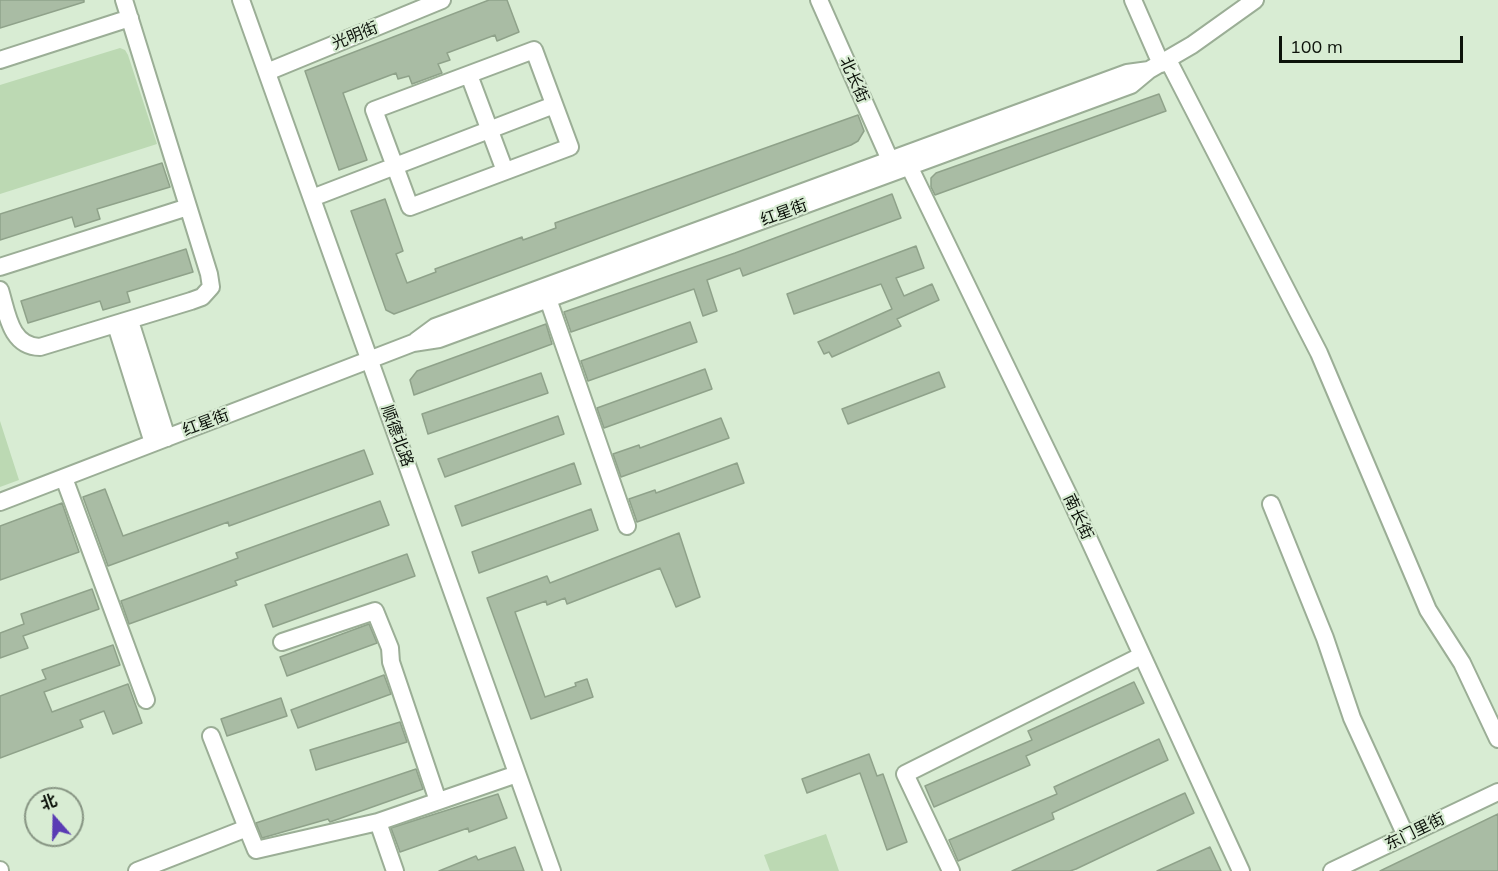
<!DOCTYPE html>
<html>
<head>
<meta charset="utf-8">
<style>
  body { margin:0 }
  #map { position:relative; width:1498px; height:871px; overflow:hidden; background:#d8ecd3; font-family:Mulish,"Noto Sans SC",sans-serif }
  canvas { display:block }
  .north { position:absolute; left:24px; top:787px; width:60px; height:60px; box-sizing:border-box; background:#d8ecd3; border:2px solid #879583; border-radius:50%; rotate:340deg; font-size:16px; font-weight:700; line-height:24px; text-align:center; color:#0d130b }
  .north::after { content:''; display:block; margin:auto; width:21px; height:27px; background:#5a3cb4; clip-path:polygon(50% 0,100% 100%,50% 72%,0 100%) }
  .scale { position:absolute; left:1279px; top:36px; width:184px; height:27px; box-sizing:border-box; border:3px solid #0d130b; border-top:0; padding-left:8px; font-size:18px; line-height:21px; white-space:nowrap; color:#0d130b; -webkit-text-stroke:4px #d8ecd3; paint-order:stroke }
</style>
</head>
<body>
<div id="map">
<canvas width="1498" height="871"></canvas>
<div class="north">北</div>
<div class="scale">100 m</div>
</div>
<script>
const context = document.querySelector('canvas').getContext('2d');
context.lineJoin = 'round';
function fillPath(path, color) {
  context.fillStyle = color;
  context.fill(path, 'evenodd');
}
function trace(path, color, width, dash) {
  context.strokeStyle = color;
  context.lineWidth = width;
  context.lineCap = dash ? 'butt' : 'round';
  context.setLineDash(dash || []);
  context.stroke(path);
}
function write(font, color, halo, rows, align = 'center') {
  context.font = font + ' Mulish,"Noto Sans SC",sans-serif';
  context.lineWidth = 4.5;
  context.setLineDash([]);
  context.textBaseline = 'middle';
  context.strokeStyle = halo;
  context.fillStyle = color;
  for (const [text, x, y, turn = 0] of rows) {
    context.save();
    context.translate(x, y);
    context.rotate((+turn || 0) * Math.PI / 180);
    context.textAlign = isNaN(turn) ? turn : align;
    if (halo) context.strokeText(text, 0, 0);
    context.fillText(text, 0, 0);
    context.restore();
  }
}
const green = new Path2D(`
  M120,48L125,50L128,55L157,144L0,194V85Z
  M0,421L19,480L0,487Z
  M826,834L839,871H770L764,855Z`);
const building = new Path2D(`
  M0,0H84V2L0,28Z
  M489,0H507L519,32L497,41L495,35L447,53L450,60L438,64L442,73L412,84L409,76L398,79L396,73L343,93L367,160L339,170L305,71Z
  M1159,94L1166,111L935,195L931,187V178L936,173Z
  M858,115L864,131L858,141L851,145L394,314L386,310L351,211L385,199L403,251L396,254L407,283L436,272L435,269L522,237L523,240L556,228L555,223Z
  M162,163L170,187L97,209L100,219L75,227L72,217L0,240V214Z
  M892,194L901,218L743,276L740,268L707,280L717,311L703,316L694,289L571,332L564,312L735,253Z
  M916,246L924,268L896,278L904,296L932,284L939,300L897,319L901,326L832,357L829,352L824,354L818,342L892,309L881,284L794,314L787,294Z
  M186,249L193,272L127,292L130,302L103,310L100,301L28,323L21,301Z
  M690,322L697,342L588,381L581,361Z
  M546,324L552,344L414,395L410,380L417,371Z
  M705,369L712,389L604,428L597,408Z
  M939,372L945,387L848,424L842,409Z
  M541,373L548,393L428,434L422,414Z
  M558,416L564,434L445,477L438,459Z
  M721,418L729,438L621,477L613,454L639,445L640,448Z
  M364,450L373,474L229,526L228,522L108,566L83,497L105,489L123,536Z
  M574,463L581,484L462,526L455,506Z
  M737,463L744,483L637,522L629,499L655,490L656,493Z
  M380,501L389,525L235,581L237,585L129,624L121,601L238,558L236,553Z
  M62,503L79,552L0,580V526Z
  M591,509L598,530L479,573L472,552Z
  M679,533L700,597L676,607L660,568L567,604L565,598L547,605L546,601L515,612L545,697L576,686L575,683L587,679L593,697L531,719L487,598L547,576L550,583Z
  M407,554L415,576L273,627L265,605Z
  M92,589L99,609L23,636L28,648L0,658V633L24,624L21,614Z
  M369,624L377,643L287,676L280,657Z
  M113,645L120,665L44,692L52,712L128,684L142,723L113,734L104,711L80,720L83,727L0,758V696L46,679L42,670Z
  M384,675L391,694L298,728L291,710Z
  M1134,682L1144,703L1026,756L1030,765L934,807L925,786L1032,740L1028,731Z
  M281,698L287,716L227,736L221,719Z
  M400,722L407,742L316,770L310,750Z
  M1159,739L1168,760L1052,813L1054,819L958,861L949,840L1057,794L1054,787Z
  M869,754L877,776L883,774L907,842L887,850L860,773L807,793L802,779Z
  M416,769L423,789L330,822L328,819L262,838L256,823Z
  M1185,793L1194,813L1076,869L1070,871H1012Z
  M498,794L507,818L469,832L468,828L400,852L391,828Z
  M1498,814V871H1380Z
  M515,847L524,871H439L476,856L478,860Z
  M1210,847L1221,871H1157Z`);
const minor = new Path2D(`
  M241,0L552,871
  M819,0L890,160
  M1133,0L1161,64
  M534,50L570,147L410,207L374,110Z
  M0,60L130,18
  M1168,60L1319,353L1428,610L1462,663L1498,739
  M267,72L442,0
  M469,75L505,171
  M909,166L1069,496L1241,871
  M312,198L554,105
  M0,267L188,207
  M0,290C7,312 10,347 40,347L191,301L202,297L211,287L209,274L124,0
  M548,299L627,526
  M130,321L167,438
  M116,325L153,443
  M416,341L435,327L1127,73L1149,70
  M64,478L146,700
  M0,502L413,343L439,339L1131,85L1149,70L1192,45L1255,0
  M1271,504L1325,638L1352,718L1406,836
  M282,642L375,611L390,648L391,662L438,801
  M211,736L247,828
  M378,822L395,871
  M0,870V871
  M137,871L247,828L256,850L378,822L517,774
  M951,871L905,774L1141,656
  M1332,871L1498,792`);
const streetNames = [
  ["光明街",355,36,-22],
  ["北长街",854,80,66],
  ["红星街",784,213,-20],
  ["红星街",206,423,-21],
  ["顺德北路",397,436,70],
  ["南长街",1078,517,65],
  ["东门里街",1415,832,-26]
];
fillPath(green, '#bcd9b3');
fillPath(building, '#a9bca4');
trace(building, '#8fa28a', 1.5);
trace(minor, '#9bae96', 20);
trace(minor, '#fff', 16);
write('16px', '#0d130b', '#d8ecd3', streetNames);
</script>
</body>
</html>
